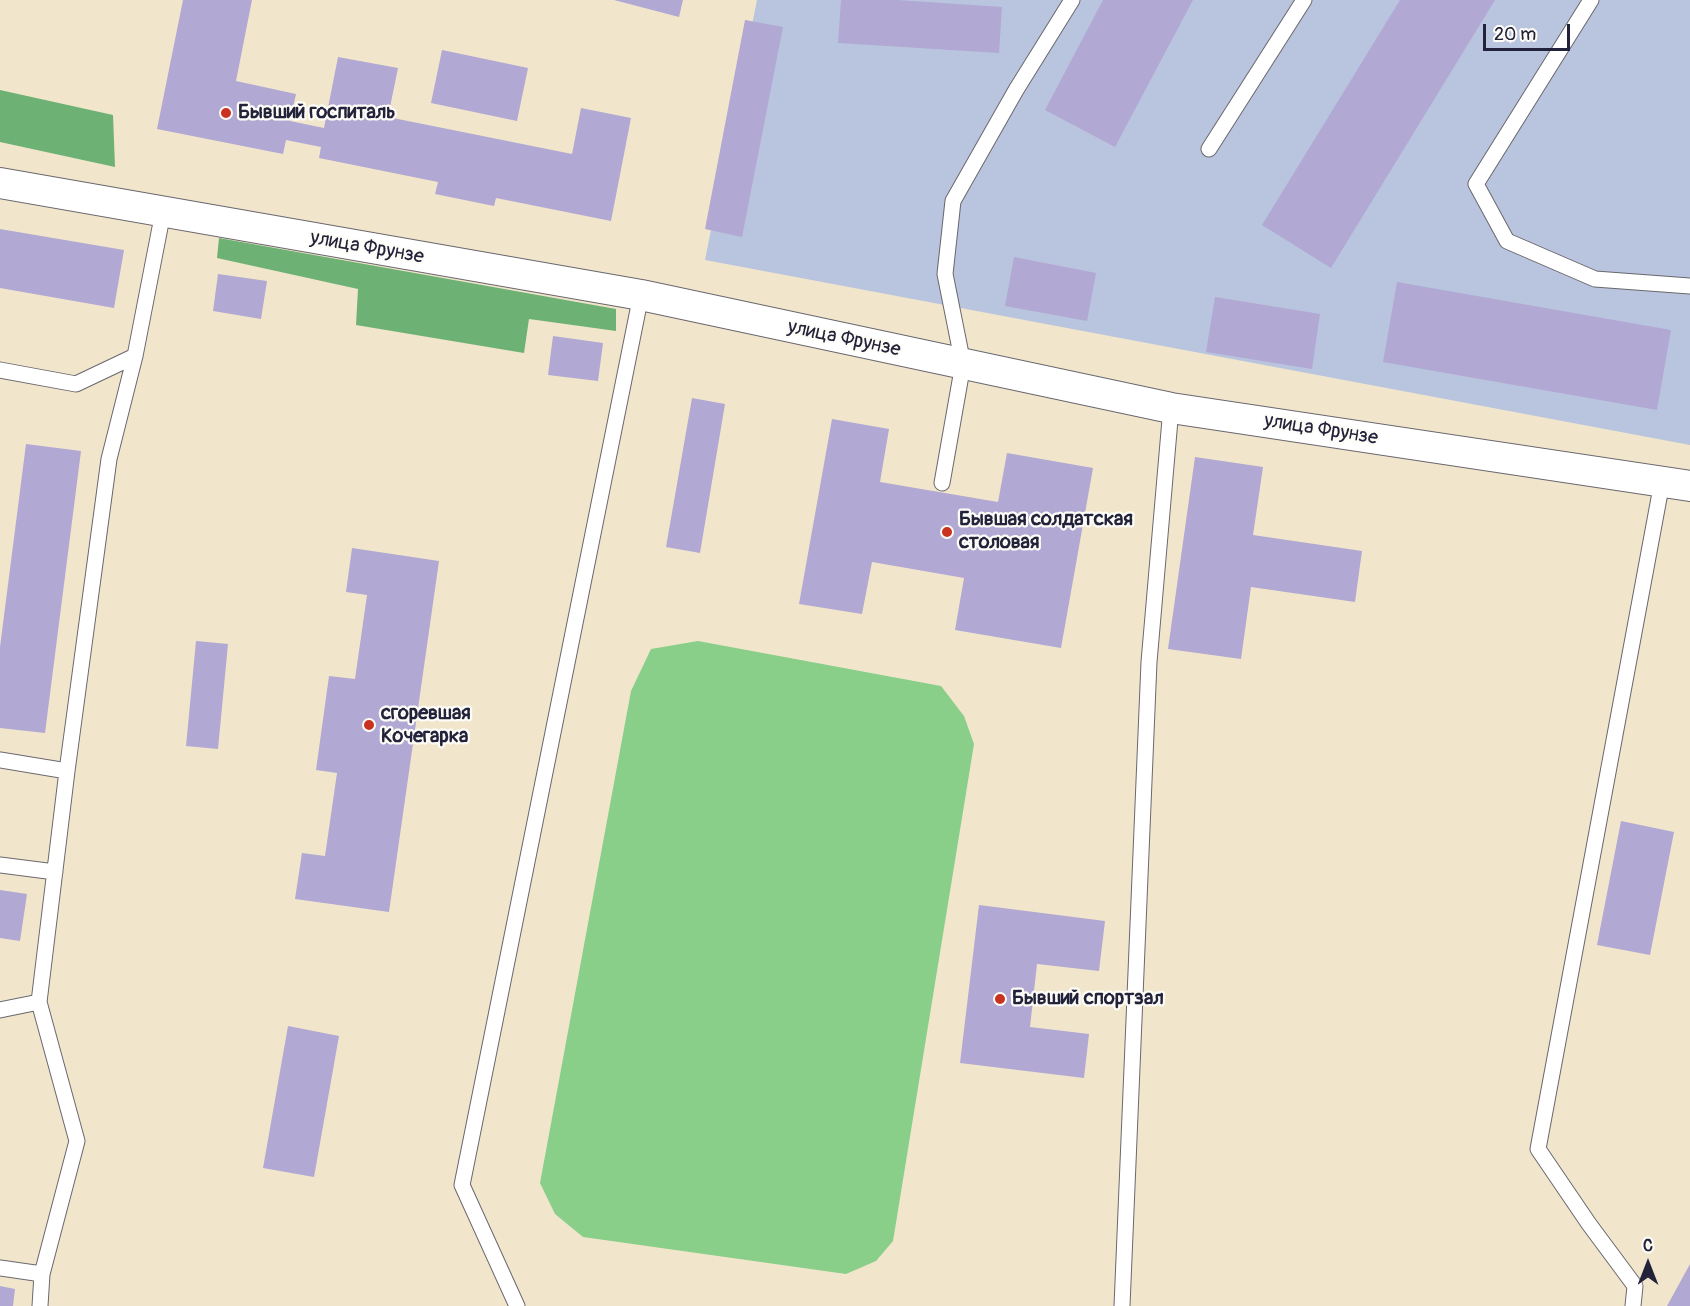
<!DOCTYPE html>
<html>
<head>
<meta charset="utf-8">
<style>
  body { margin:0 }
  #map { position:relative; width:1690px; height:1306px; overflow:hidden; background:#f1e6cc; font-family:Pangolin,sans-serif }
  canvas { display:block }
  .north { position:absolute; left:1618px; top:1234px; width:60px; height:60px; -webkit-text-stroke:4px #fdfcf7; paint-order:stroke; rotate:0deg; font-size:16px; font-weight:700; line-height:24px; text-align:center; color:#22223b }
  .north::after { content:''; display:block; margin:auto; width:21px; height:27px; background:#22223b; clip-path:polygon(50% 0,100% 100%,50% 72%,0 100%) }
  .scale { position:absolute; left:1483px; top:24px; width:87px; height:27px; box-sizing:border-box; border:3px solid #22223b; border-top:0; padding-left:8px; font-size:18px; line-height:21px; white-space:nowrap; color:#22223b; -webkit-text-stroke:4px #fdfcf7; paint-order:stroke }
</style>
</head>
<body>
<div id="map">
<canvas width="1690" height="1306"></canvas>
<div class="north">С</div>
<div class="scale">20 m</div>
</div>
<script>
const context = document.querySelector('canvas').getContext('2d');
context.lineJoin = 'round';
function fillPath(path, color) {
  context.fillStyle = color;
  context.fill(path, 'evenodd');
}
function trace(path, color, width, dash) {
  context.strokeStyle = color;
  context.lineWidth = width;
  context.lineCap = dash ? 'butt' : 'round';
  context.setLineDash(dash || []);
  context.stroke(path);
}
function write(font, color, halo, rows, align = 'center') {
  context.font = font + ' Pangolin,sans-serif';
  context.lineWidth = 4.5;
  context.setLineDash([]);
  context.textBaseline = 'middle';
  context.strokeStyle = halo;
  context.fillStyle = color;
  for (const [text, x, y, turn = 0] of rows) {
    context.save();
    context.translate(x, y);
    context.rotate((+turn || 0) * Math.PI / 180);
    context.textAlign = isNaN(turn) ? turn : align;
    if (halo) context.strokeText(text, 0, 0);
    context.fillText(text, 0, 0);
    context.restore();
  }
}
const industrial = new Path2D(`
  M757,0H1690V445L705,260Z`);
const green = new Path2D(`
  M698,641L941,686L964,716L974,744L893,1241L876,1261L846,1274L583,1237L555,1214L540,1183L631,691L651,649Z`);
const forest = new Path2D(`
  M0,90L113,115L115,167L0,142Z
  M219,238L616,309V331L529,319L524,353L356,325L358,289L217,258Z`);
const building = new Path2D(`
  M183,0H252L236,81L296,94L290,121L324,128L338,57L398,68L388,117L572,154L581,108L631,118L611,221L496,198L494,206L435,194L438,182L319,158L321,147L286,140L283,154L157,129Z
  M614,0H683L679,17Z
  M841,0H897L1002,7L999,53L838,43Z
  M1103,0H1193L1115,147L1045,110Z
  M1400,0H1495L1331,268L1262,225Z
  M745,20L783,27L742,237L705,229Z
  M442,50L528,68L517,121L431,103Z
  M0,229L124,250L114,308L0,288Z
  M1014,257L1096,273L1087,321L1005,306Z
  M218,274L267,281L261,319L213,311Z
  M1397,282L1671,330L1657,410L1383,362Z
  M1215,297L1320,314L1312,369L1206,352Z
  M553,336L603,343L598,381L548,375Z
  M692,398L725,404L700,553L666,547Z
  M832,419L889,429L880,482L998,502L1007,453L1093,468L1061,648L955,630L964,578L872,562L862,614L799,604Z
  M26,444L81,451L45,733L0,728V647Z
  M1195,457L1263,467L1253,535L1362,551L1355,602L1251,587L1241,659L1168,649Z
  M352,548L439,561L389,912L295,899L302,853L325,856L337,773L316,770L329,676L355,679L367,595L346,592Z
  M196,641L228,644L218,749L186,746Z
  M1621,821L1674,832L1650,955L1597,945Z
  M0,890L27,894L20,941L0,938Z
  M979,905L1105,921L1099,971L1037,964L1030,1027L1089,1034L1084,1078L960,1063Z
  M288,1026L339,1036L314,1177L263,1168Z
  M1690,1264V1306H1667Z
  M0,1286L15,1289L13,1306H0Z`);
const service = new Path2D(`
  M1591,0L1476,184L1507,241L1595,279L1690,286
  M1209,149L1304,0
  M0,370L76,384L135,356
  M942,483L963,364L945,274L953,201L1016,90L1072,0
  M0,760L67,771
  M0,865L55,872
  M39,1002L67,771L109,459L135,356L163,212
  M0,1010L39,1002L77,1141L42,1274L40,1306
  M0,1268L42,1274
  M517,1306L462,1185L641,295
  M1122,1306L1149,662L1171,408
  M1633,1306L1635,1286L1589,1224L1538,1149L1662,482`);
const minor = new Path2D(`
  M0,183L641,295L1171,408L1690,486`);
const markers = [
  [226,113,6,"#c8321e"],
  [947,532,6,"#c8321e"],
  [369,725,6,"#c8321e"],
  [1000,999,6,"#c8321e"]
];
const poiNames = [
  ["Бывший госпиталь",238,113],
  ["Бывшая солдатская",959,520],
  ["столовая",959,543],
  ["сгоревшая",381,714],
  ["Кочегарка",381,737],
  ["Бывший спортзал",1012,999]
];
const streetNames = [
  ["улица Фрунзе",367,248,10],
  ["улица Фрунзе",844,339,12],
  ["улица Фрунзе",1321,430,9]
];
fillPath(industrial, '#b9c5de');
fillPath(green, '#89ce89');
fillPath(forest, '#6eb175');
fillPath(building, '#b1a8d3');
trace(service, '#6a676e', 17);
trace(minor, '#6a676e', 32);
trace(service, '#fff', 15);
trace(minor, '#fff', 30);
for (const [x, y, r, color] of markers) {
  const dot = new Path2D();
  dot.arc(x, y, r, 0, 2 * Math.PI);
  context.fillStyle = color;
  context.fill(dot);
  trace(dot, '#fdfcf7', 2);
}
write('bold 20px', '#22223b', '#fdfcf7', poiNames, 'left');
write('20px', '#22223b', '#fdfcf7', streetNames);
</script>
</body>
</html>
